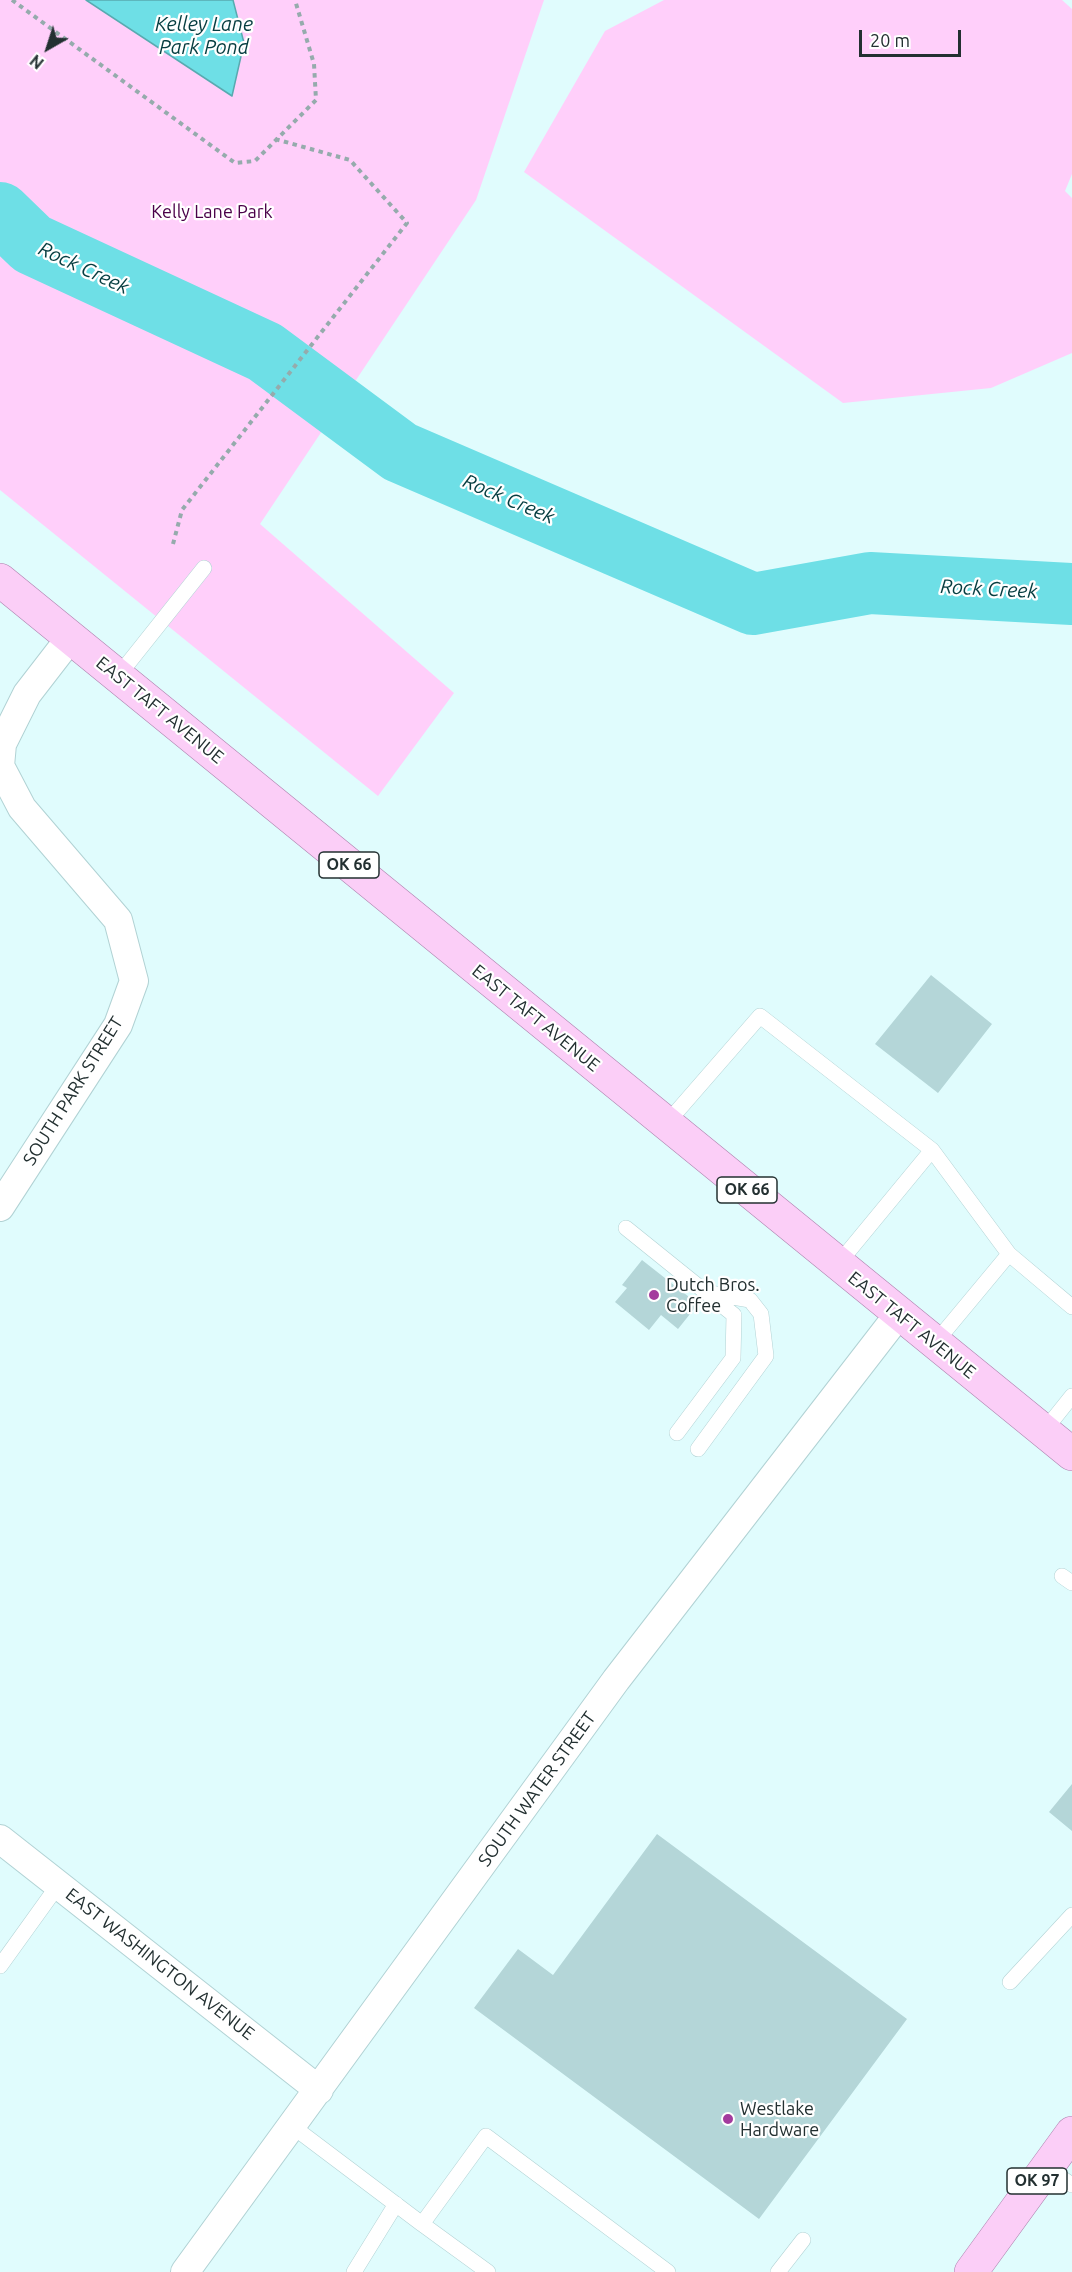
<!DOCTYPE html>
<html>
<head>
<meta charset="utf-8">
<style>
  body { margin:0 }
  #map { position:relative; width:1072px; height:2272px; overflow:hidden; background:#e0fcfd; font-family:Ubuntu,sans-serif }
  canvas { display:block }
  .north { position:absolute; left:18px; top:18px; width:60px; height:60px; -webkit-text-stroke:4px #fff; paint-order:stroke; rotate:219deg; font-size:16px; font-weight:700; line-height:24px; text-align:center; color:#233031 }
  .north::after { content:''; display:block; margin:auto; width:21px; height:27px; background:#233031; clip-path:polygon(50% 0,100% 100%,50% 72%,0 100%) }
  .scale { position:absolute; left:859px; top:30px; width:102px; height:27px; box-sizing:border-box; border:3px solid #233031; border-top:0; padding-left:8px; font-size:18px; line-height:21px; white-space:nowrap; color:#233031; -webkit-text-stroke:4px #fff; paint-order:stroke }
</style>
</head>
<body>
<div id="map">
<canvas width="1072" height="2272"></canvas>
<div class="north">N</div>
<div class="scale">20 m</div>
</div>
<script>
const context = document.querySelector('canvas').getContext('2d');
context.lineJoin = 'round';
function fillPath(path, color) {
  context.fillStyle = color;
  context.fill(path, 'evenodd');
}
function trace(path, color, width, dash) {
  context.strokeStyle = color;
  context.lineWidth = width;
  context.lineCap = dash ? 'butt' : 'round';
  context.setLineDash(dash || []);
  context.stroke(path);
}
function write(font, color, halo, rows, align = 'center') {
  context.font = font + ' Ubuntu,sans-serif';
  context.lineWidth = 4.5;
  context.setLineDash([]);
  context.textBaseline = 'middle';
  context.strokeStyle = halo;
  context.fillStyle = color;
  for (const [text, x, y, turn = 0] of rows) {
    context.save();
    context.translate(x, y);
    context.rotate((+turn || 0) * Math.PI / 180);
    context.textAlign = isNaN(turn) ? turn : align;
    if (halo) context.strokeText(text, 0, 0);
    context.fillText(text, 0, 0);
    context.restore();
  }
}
const green = new Path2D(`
  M0,0H544L476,200L260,524L454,693L378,796L0,490Z
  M664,0H1062L1072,9V174L1065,191L1072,198V353L991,388L843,403L524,172L605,31Z`);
const water = new Path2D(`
  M86,0H233L244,43L232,96Z`);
const river = new Path2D(`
  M0,213L32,244L265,352L400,452L753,604L870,583L1072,594`);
const building = new Path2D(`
  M931,975L992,1024L938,1093L875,1044Z
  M642,1260L698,1304L678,1329L661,1315L649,1330L615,1302L627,1288L622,1285Z
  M1072,1784V1831L1049,1812Z
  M657,1834L907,2019L759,2219L474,2008L518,1949L553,1975Z`);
const path = new Path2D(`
  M12,0L235,163L255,161L316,100L314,64L295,0
  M173,544L182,510L407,223L350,160L275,139`);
const service = new Path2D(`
  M118,676L204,568
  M666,1124L760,1016L932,1150L1009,1254L1072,1307
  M626,1228L734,1315L733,1358L677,1433
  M838,1264L932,1150
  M935,1343L1009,1254
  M1044,1431L1072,1396
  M698,1449L766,1356L761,1314L750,1300L710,1293
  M1062,1576L1072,1583
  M0,1966L59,1884
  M1010,1982L1072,1915
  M292,2126L422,2224L486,2136L668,2272
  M1047,2168L1072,2185
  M422,2224L488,2272
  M354,2272L396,2204
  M778,2272L803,2240`);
const minor = new Path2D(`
  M0,1207L118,1025L134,981L118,920L22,808L0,766L2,744L27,694L71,637
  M0,1839L319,2090
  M185,2272L616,1680L899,1314`);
const primary = new Path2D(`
  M0,580L1072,1454
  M971,2272L1072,2133`);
const markers = [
  [654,1295,6,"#a33b9e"],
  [728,2119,6,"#a33b9e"]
];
const shields = [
  [349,865,60],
  [747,1190,60],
  [1037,2181,60]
];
const shieldNames = [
  ["OK 66",349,865],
  ["OK 66",747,1190],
  ["OK 97",1037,2181]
];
const parkNames = [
  ["Kelly Lane Park",212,212]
];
const streetNames = [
  ["EAST TAFT AVENUE",160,710,39],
  ["EAST TAFT AVENUE",536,1018,39],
  ["SOUTH PARK STREET",73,1091,-58],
  ["EAST TAFT AVENUE",912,1325,39],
  ["SOUTH WATER STREET",537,1789,-54],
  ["EAST WASHINGTON AVENUE",160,1964,38]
];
const poiNames = [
  ["Dutch Bros.",666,1285],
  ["Coffee",666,1306],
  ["Westlake",740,2109],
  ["Hardware",740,2130]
];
const waterNames = [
  ["Kelley Lane",204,24],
  ["Park Pond",204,47],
  ["Rock Creek",84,268,25],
  ["Rock Creek",509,499,23],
  ["Rock Creek",989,589,3]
];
fillPath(green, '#ffcffa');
fillPath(water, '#6edfe6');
trace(water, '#58aab0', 1.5);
trace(river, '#6edfe6', 62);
fillPath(building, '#b4d6d8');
trace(service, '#b1d2d4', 16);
trace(minor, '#b1d2d4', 30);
trace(primary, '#ad82ae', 34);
trace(path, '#95abac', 4, [4.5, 4.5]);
trace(service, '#fff', 15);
trace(minor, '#fff', 28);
trace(primary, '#fbcef7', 33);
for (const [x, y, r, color] of markers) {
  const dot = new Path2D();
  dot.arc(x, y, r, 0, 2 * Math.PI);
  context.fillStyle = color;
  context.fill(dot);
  trace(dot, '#fff', 2);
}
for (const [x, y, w] of shields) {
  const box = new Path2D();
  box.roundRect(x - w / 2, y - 13, w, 26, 4.5);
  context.fillStyle = '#fff';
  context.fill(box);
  trace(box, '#233031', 1.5);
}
write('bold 16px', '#233031', null, shieldNames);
write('18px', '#4a0049', '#fff', parkNames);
write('18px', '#233031', '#fff', streetNames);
write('18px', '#233031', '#fff', poiNames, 'left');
write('italic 20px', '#053d40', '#fff', waterNames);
</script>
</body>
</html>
